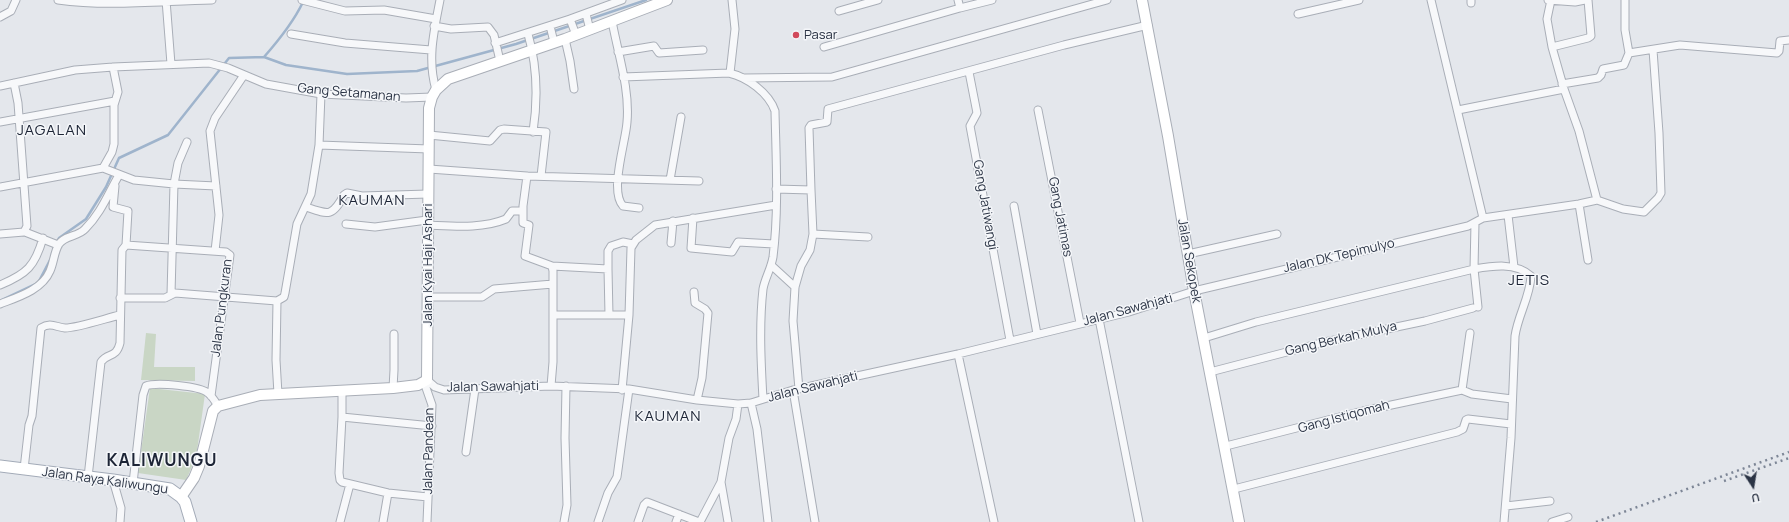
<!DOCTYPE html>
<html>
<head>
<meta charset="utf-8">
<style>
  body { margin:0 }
  #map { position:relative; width:1789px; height:522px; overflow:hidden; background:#e4e7ec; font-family:Manrope,sans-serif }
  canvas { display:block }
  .north { position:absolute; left:1733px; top:466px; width:40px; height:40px; -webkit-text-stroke:3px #f4f6f9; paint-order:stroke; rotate:168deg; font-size:11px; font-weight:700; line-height:16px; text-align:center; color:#2b3445 }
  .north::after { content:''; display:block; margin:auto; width:14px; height:18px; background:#2b3445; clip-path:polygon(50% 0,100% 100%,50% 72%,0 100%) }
</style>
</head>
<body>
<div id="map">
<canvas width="1789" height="522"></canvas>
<div class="north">U</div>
</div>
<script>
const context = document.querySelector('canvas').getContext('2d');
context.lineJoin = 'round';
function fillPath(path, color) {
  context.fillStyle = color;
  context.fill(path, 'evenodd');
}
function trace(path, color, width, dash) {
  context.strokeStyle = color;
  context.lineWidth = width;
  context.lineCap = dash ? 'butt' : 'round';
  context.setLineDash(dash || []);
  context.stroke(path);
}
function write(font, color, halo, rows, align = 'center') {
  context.font = font + ' Manrope,sans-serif';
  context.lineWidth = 3;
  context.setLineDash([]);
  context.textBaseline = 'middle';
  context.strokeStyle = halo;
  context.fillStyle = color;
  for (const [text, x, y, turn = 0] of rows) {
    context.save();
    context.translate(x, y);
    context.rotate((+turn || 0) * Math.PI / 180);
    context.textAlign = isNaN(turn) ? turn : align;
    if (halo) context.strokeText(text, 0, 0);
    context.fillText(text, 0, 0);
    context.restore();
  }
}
const green = new Path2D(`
  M146,333L156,334L154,367H195V381L141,380Z
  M150,388L205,394L196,458L186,480L138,473Z`);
const stream = new Path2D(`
  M264,57C279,40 293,23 303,2
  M57,242L59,238L86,219L106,187L119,158L168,135L229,58L264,57L286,65L347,74L417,71L516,44L646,0
  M2,300L38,283L50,260`);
const street = new Path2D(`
  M58,0C107,7 162,1 212,0
  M166,0L171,64
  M302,0L345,11L384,10L436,19
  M1431,0L1483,218
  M1471,0V3
  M1548,0L1575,2L1585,0
  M1625,0V30L1629,53
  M960,8L992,0
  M839,11L878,0
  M586,14L590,30
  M1298,14L1359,0
  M0,17L11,11L16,0
  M570,19L576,35
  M612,21C618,54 630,89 627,122C626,141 609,191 623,206L639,208
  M434,26L451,29L488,27L494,35L500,61
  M550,26L554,42
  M291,34L345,43L431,50
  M528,34C537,65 538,99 533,132
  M565,39L570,61L574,89
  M495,43L570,19L622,0
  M824,47L960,8L958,0
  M1552,47L1588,38L1591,36L1588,0
  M618,52L654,46L659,53L703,50
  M969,72L977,113L970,126L1010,340
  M730,73L735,29L732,0
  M623,77L729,73C747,77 769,93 775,111C776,159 779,209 773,257C771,269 765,278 763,289C759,325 761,363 763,399
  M744,78L832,77L1107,0
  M1562,84L1598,78L1601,75L1603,69L1624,65L1629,53L1680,45L1777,53L1779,51L1780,41L1789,40
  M0,86L75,70L113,67L209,63L228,68L266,84L321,94L406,98L432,97
  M436,90C427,59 434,31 440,0
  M1038,110L1080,323
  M1458,110L1564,89
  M0,122L115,101
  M429,135L490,141L500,130L504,129L546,132L541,176
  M319,145L429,149
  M103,168L112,152L114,144V105L118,92L113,67
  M429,169L527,176L699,181
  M527,176L523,206V223L529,225L525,256L552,266L553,271V362L551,386
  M670,180L681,117
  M115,186L113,207L128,211L126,245
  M0,187L103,168L134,180L174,184L216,186
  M776,189L811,190L813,234L810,250L801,266L795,287L793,321L799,389
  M811,190L809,128L811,125L827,122L828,109L1064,45L1148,25
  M1597,200L1623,209L1644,212L1658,198L1661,193L1659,133L1653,50
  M1579,204L1588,260
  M1014,206L1037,334
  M306,207C329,215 332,217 344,195L347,193L362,196L428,194
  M1508,215L1514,267
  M693,218L691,248L732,252L738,242L774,244
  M1475,223L1474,269L1478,307
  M346,224L375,227L427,220
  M427,225C453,226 482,229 506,219L512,211H522
  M25,232L58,245
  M0,234L24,232L27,226L18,103L14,83
  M813,234L868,237
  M671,243L673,221
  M215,251L219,215L210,131L215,118L244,75
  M1188,254L1277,234
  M771,265L795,287
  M552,266L608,269L609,315
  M608,269V251L611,246L623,242L633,244
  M0,285C27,274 35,266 43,238
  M694,292L695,303L705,309L708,313L702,378L697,400
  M171,294L174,184L178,163L187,142
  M428,297H482L494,289L553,284
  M120,298H165L175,293L277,301
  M0,304C18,297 42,290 50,271C54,262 54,252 59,244C65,235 78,237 85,229C101,213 108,194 119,175
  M553,315H629
  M1099,319L1139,522
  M1204,338L1256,322L1474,269C1492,266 1516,262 1531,276C1530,297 1518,315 1515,336L1511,438L1504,522
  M958,354L994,522
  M1210,372L1325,342L1425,321L1473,308
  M427,380L435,387L444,390L551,386L629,389L697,400L738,404L751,403L793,390L958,354L1129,312L1194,291L1468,226L1483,218L1579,204L1597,200L1579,131L1564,89L1552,47L1547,19L1551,0
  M424,382L432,405L427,522
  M393,388L394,370V334
  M622,390L629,315L631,248L636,240L655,225L776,205
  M793,390L815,522
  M1462,390L1470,333
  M1462,390L1472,394L1512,399
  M342,392V417L432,426
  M278,394L276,360L277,301L284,297L285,293L297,224L311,194L319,145L321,94
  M751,403L757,429L768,522
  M342,417L339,473L340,480L342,482L388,493L428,497
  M1226,446L1363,411L1462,390
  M466,452L475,389
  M24,469L29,425L32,416L41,328C50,322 56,327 65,328C77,328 107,318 120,315
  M88,477L101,362C108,352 116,359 120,343L122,250L126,245L226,252L230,255L211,396
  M113,480L121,508L120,522
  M721,482L728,522
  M133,483L143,395L146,386C156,382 200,386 208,393C212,396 215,401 218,406
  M1234,489L1457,432L1463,429L1466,420L1468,419L1511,424
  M1506,506L1550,501
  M340,522L350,484
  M383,522L388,493
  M564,522L567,505L565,438L566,386
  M598,522L608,493L617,477L629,389
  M638,522L644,505L647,502L699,522
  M676,522L679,514
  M700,522L721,482L729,438L736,419L738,404
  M1552,522L1568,517`);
const secondary = new Path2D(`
  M1142,0L1168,136L1194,291L1239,522
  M181,497L194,478L199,466L213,411L218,406L260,395L393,388L418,385L427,380L429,108L432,97L436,90L448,79L565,39L667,0`);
const primary = new Path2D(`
  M0,466L113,480L170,489L181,497L185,502L191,522`);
const rail = new Path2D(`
  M1724,481L1789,458
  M1596,522L1789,452`);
const markers = [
  [796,35,4,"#d1495b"]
];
const poiNames = [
  ["Pasar",804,35]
];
const streetNames = [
  ["Gang Setamanan",349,93,5],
  ["Gang Jatiwangi",985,205,80],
  ["Gang Jatimas",1060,217,79],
  ["Jalan DK Tepimulyo",1339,256,-13],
  ["Jalan Sekopek",1189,261,80],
  ["Jalan Kyai Haji Ashari",428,265,-90],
  ["Jalan Pungkuran",222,308,-83],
  ["Jalan Sawahjati",1128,310,-15],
  ["Gang Berkah Mulya",1341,339,-13],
  ["Jalan Sawahjati",493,387,-1],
  ["Jalan Sawahjati",813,387,-14],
  ["Gang Istiqomah",1344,417,-15],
  ["Jalan Pandean",429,451,-89],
  ["Jalan Raya Kaliwungu",105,481,8]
];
const quarterNames = [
  ["JAGALAN",52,131],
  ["KAUMAN",372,201],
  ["JETIS",1529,281],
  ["KAUMAN",668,417]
];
const districtNames = [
  ["KALIWUNGU",162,461]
];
fillPath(green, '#c9d6c5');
trace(stream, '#9fb4cc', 2.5);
trace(street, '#a9aeb7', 9);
trace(secondary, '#a9aeb7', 12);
trace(primary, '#a3abb8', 13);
trace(street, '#f7f8fa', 7);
trace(secondary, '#fff', 10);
trace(primary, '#fff', 11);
trace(rail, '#7d8696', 2.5, [2, 4]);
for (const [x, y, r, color] of markers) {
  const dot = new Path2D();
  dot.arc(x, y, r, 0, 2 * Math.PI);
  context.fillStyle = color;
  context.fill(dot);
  trace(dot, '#f4f6f9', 1.5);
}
write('13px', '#2b3445', '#f4f6f9', poiNames, 'left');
write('13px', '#2b3445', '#f4f6f9', streetNames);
context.letterSpacing = '1px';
write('15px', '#1d2536', '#f4f6f9', quarterNames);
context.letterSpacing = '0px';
context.letterSpacing = '1px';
write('bold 17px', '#1d2536', '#f4f6f9', districtNames);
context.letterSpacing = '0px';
</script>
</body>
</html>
